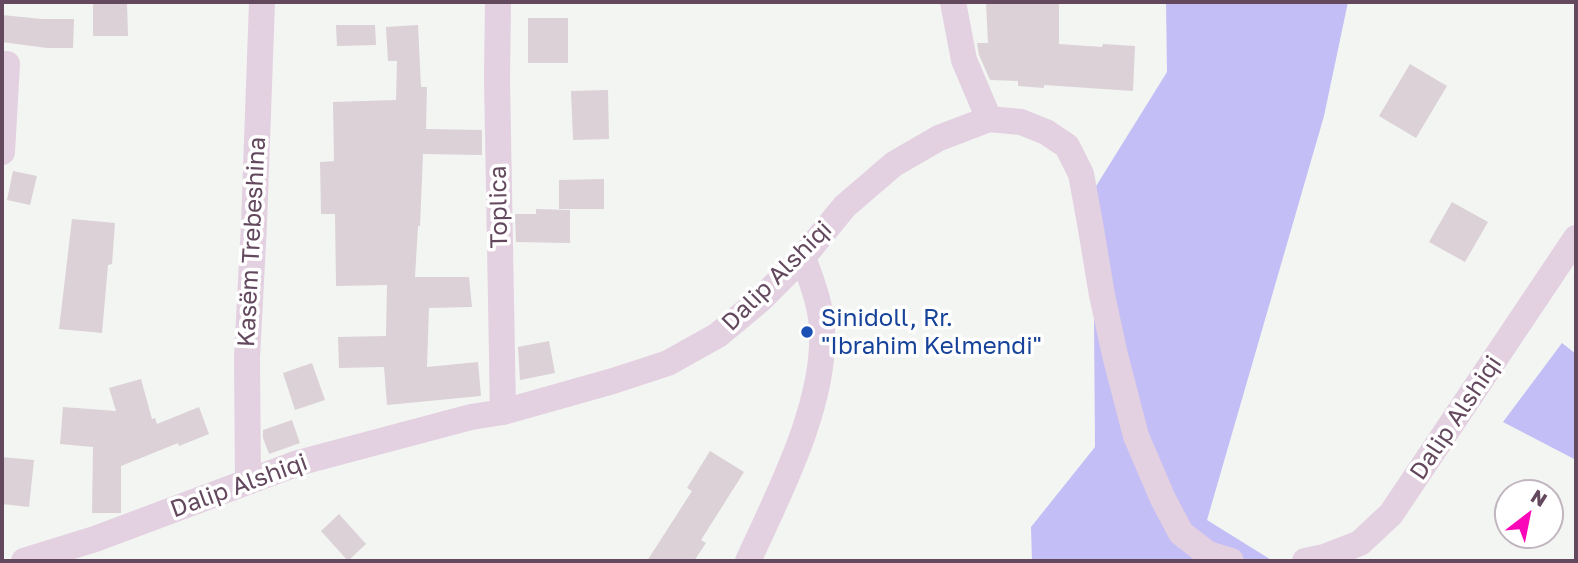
<!DOCTYPE html>
<html>
<head>
<meta charset="utf-8">
<style>
  body { margin:0 }
  #map { position:relative; width:1578px; height:563px; overflow:hidden; background:#f3f5f2; font-family:"Golos Text",sans-serif }
  canvas { display:block }
  .frame { position:absolute; inset:0; border:4px solid #63485e; pointer-events:none }
  .north { position:absolute; left:1494px; top:479px; width:70px; height:70px; box-sizing:border-box; background:#fff; border:2px solid #c1b6bf; border-radius:50%; rotate:32deg; font-size:19px; font-weight:700; line-height:28px; text-align:center; color:#63485e }
  .north::after { content:''; display:block; margin:auto; width:24px; height:32px; background:#fa07b9; clip-path:polygon(50% 0,100% 100%,50% 72%,0 100%) }
</style>
</head>
<body>
<div id="map">
<canvas width="1578" height="563"></canvas>
<div class="frame"></div>
<div class="north">N</div>
</div>
<script>
const context = document.querySelector('canvas').getContext('2d');
context.lineJoin = 'round';
function fillPath(path, color) {
  context.fillStyle = color;
  context.fill(path, 'evenodd');
}
function trace(path, color, width, dash) {
  context.strokeStyle = color;
  context.lineWidth = width;
  context.lineCap = dash ? 'butt' : 'round';
  context.setLineDash(dash || []);
  context.stroke(path);
}
function write(font, color, halo, rows, align = 'center') {
  context.font = font + ' "Golos Text",sans-serif';
  context.lineWidth = 7;
  context.setLineDash([]);
  context.textBaseline = 'middle';
  context.strokeStyle = halo;
  context.fillStyle = color;
  for (const [text, x, y, turn = 0] of rows) {
    context.save();
    context.translate(x, y);
    context.rotate((+turn || 0) * Math.PI / 180);
    context.textAlign = isNaN(turn) ? turn : align;
    if (halo) context.strokeText(text, 0, 0);
    context.fillText(text, 0, 0);
    context.restore();
  }
}
const green = new Path2D(`
  M1166,2H1348L1324,116L1207,520L1273,561H1032L1031,527L1095,447L1093,191L1167,72Z
  M1562,343L1576,354V460L1503,422Z`);
const building = new Path2D(`
  M986,2H1059V44L1102,47L1103,44L1135,46L1133,91L1044,85V88L1018,86V81L990,80L979,55L977,43H988Z
  M93,3H127L128,36H93Z
  M2,15L42,19H74L73,48H47L2,42Z
  M528,18H568V63H528Z
  M336,25H375L376,45L337,46Z
  M418,25L421,87H427L426,129L482,130V155L423,154L420,226H418L415,277H469L472,307L429,308L427,367L478,362L481,396L387,405L384,367L339,368L338,337L386,336L387,285L336,286L335,214H321L320,162L334,161L333,102L396,100L397,61H388L386,27Z
  M1410,64L1447,86L1416,138L1379,116Z
  M608,90L609,139L573,140L571,91Z
  M13,171L37,176L30,205L7,200Z
  M604,179V209H559V180Z
  M1452,202L1488,222L1465,262L1429,242Z
  M536,209L570,210V243L516,242L515,214H536Z
  M72,219L115,223L112,264L108,265L102,333L59,329Z
  M549,341L555,373L520,380L518,347Z
  M312,363L325,400L295,410L283,373Z
  M141,379L152,419L155,418L157,424L199,407L209,434L179,446L178,443L121,466V513H92L93,447L60,444L63,407L116,411L109,388Z
  M292,420L300,443L269,454L263,438V430Z
  M710,451L744,472L701,540L706,543L694,561H647L692,491L687,488Z
  M2,457L34,460L29,507L2,504Z
  M339,514L366,544L348,561L321,531Z`);
const minor = new Path2D(`
  M498,2L497,79L503,412
  M953,2L964,60L989,119
  M2,152L7,64
  M248,482L247,357L254,224L262,2
  M24,561L95,539L298,463L471,417L503,412L613,381L668,363L718,335L760,300L803,257L845,206L894,164L939,138L989,119L1021,122L1046,132L1067,146L1081,174L1090,223L1102,295L1115,355L1136,436L1163,499L1181,533L1208,554L1231,561
  M748,561C779,493 826,404 822,329C821,304 811,280 803,257
  M1305,561L1324,557L1360,543L1391,514L1576,238`);
const markers = [
  [807,332,7,"#1a4fb4"]
];
const streetNames = [
  ["Toplica",499,207,-91],
  ["Kasëm Trebeshina",252,242,-87],
  ["Dalip Alshiqi",777,276,-45],
  ["Dalip Alshiqi",1456,418,-56],
  ["Dalip Alshiqi",239,486,-20]
];
const transitNames = [
  ["Sinidoll, Rr.",821,318],
  ["\"Ibrahim Kelmendi\"",821,346]
];
fillPath(green, '#c3bef5');
fillPath(building, '#dbd1d7');
trace(minor, '#e3d0e0', 26);
for (const [x, y, r, color] of markers) {
  const dot = new Path2D();
  dot.arc(x, y, r, 0, 2 * Math.PI);
  context.fillStyle = color;
  context.fill(dot);
  trace(dot, '#fff', 2.5);
}
write('24px', '#63485e', '#fff', streetNames);
write('24px', '#164399', '#fff', transitNames, 'left');
</script>
</body>
</html>
